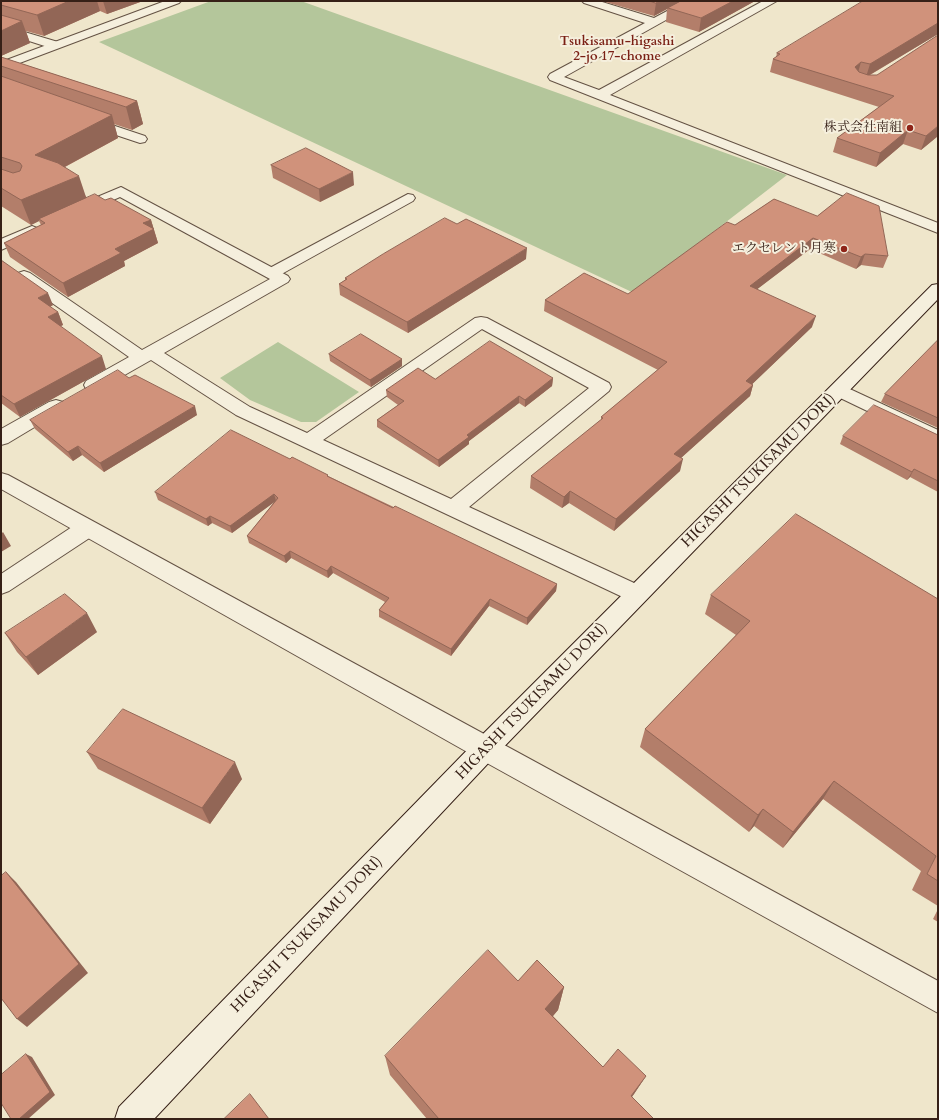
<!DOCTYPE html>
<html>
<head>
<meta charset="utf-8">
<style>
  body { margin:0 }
  #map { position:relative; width:939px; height:1120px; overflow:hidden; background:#efe6cb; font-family:Cardo,serif }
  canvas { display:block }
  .frame { position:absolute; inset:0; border:2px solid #362017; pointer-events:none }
</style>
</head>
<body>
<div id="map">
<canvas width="939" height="1120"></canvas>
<div class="frame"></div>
</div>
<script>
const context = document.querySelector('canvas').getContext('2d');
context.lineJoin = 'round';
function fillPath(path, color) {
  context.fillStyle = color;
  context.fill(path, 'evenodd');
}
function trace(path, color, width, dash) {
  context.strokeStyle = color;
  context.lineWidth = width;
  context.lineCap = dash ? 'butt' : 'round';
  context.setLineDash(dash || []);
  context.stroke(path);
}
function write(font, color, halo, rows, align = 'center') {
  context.font = font + ' Cardo,"Noto Serif JP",serif';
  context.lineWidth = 4;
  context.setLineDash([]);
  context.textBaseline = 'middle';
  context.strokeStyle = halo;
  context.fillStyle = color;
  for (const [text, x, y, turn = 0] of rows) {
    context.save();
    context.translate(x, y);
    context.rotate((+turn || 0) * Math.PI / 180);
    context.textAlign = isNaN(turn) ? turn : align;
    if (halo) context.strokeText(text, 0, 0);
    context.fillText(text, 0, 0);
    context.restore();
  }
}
const green = new Path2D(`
  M211,1H301L787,175L634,293L99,42Z
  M278,342L359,392L316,422H301L250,400L220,378Z`);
const lane = new Path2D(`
  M582,1H599L654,18L686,1H700L564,77L599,90L763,1H777L610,95L938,223V233L550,80L548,77L550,74L645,23L584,3Z
  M1,25L58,42L60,45L54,49L1,32Z
  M88,117L145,136L147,139L145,142L140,143L83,124L81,121L83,118Z
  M408,194L413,195L415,198L413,201L278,276L272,278L266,276L264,273L266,270Z
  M86,521L94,523L97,529L94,535L9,591L1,594V574L78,523Z`);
const street = new Path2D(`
  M165,1H181L179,3L1,70V62Z
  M121,187L288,276L290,279L288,282L164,353L250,407L307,433L475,318L481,317L487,318L609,383L611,387L609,391L469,507L645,588L648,594L645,600L637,603L629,600L236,415L151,360L100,389L93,391L86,389L84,385L86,381L129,357L18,279L16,276L18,273L24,271L30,273L142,350L270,279L120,197L81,214H71L68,211L71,208ZM482,329L589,388L451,499L323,440Z
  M32,226L37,228L40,231L37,234L1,250V239Z
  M839,384L938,430V445L832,394L830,390L832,386Z
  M56,400L63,402L65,406L63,410L8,443L1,445V429L49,402Z
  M1,473L8,475L938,981V1013L476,757L1,489Z`);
const secondary = new Path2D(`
  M938,284V299L494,757L154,1119H115L119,1107L476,741L932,285Z`);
const wall = new Path2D(`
  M1,1H143L107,14L100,11L44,36L26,31L30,43L1,56Z
  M602,1H755L699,32L666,22L667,9L654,16Z
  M938,1V34L870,75L938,136L921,150L903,144L876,167L833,152L837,138L879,107L770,72L773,59L776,57L777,53Z
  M1,57L137,101L143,124L132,130L114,124L118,138L65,167L87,198L105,200L151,220L158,243L124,261L125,266L68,297L10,257L4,243L41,225L39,221L31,225L1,206Z
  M271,165L354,185L320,202L273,178Z
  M774,199L888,256L883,268L861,265L856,269L810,249L757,289L812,327L752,384L753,385L750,396L681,458L680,471L614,531L569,503L562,508L530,488L531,476L601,420V417L658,370L544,311L545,300L628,294L735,225Z
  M526,259L408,333L340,295L339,284L345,280V278Z
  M1,260L53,305L50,307L58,312L63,325L60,326L106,369L20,417L1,403Z
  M938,340V428L881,402L885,394Z
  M329,354L402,359V366L371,387L330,361Z
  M129,378L197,415L104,472L82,455L73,461L35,429L30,420Z
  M553,378L552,386L525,407L519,403L469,441V444L439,467L377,427V420L398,405L387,397L386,390L435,379Z
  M938,435V492L910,477L907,480L840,444L843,436Z
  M290,459L328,476L557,584L556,591L527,625L489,606L451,656L379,617V610L385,602L333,573L328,578L291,558L286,563L249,543L247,536L275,501L232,533L212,523L208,526L158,500L155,492Z
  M711,595L938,599V906L912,890L921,871L823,799L783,848L754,826L749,832L640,747L645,729L736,635L705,614Z
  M97,632L38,675L17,652L5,633Z
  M87,752L242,779L210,824L98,769Z
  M938,909V922L933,919Z
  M518,981L564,987L558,1010L553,1016L603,1067L646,1076L632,1097L654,1119H427L390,1075L385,1056Z`);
const shadedWall = new Path2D(`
  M69,1H97L100,11L44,36L37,15Z
  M103,1H143L107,14Z
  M659,1H683L668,8L667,9L654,16L656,3Z
  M733,1H755L699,32L701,18Z
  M22,21L30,43L1,56V31Z
  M938,23V34L866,77L870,64Z
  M861,62L857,76L855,67Z
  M137,101L143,124L132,130L126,107Z
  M112,115L118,138L44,178L35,155Z
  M938,126V136L921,150L926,136Z
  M908,130L903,144L876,167L880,153Z
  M353,172L354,185L320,202L319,189Z
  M79,176L87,200L39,219V221L31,225L21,200Z
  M151,220L158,243L124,261L125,266L68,297L63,283L115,249L143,223Z
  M813,238L810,249L747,297L750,286Z
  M527,248L526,259L408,333L407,322Z
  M865,254L861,265L856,269L861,257Z
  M48,293L53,305L44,310L38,298Z
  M58,312L63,325L53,330L48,317Z
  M816,316L812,327L743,393L746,381Z
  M102,356L106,369L20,417L14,404Z
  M402,359V366L371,387L370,380Z
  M553,378L552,386L525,407V400Z
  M753,385L750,396L672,466L674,454Z
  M519,396V403L469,441V444L439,467L438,460L467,435Z
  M195,406L197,415L104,472L100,463Z
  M78,446L82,455L73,461L68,452Z
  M683,459L680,471L614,531L616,519Z
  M914,469L910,477L907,480L912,472Z
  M570,491L569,503L562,508L564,497Z
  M274,494L276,501L232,533L230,526Z
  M210,516L212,523L208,526L206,519Z
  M3,532L11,546L1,552V534Z
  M290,551L291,558L286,563L284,556Z
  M331,566L333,573L328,578L327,571Z
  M557,584L556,591L527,625V618Z
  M490,599L489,606L451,656V649Z
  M87,613L97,632L38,675L26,657Z
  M235,762L242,779L210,824L202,808Z
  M834,781L823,799L783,848L793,832Z
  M763,809L754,826L749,832L758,815Z
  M6,872L16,882L88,973L27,1027L17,1019Z
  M564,987L558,1010L541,1030L545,1009Z
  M26,1054L32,1057L55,1095L28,1119H19Z
  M646,1076L634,1094L620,1112L631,1096Z`);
const building = new Path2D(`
  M1,1H69L37,15L1,5Z
  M650,1H659L656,3Z
  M681,1H733L701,18L668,8Z
  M863,1H938V23L870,64L861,62L855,67L859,72L868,75H877L938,35V126L926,136L908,130L880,153L837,138L894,96L773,59L780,54L777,53Z
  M1,15L22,21L1,31Z
  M1,57L137,101L126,107L1,66Z
  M1,76L112,115L35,155L58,163L79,176L21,200L1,188V169L13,173L20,171L22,166L20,163L1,157Z
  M306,148L353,172L319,189L271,165Z
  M847,193L879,206L888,256L865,254L861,257L813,238L750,286L816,316L746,381L753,385L674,454L683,459L616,519L570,491L564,497L531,476L603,418L601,417L667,362L545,300L584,273L628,294L727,222L735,225L774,199L817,216Z
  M95,194L105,200L111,198L151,220L143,223L154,229L115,249L121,253L63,283L4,243L45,223L39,219Z
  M445,218L457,224L466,219L527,248L407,322L339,284L347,279L345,278L383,254Z
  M1,260L48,293L38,298L58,312L48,317L102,356L14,404L1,395Z
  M361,334L402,359L370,380L329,354Z
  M938,340V418L885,394Z
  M490,341L553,378L525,400L519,396L467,435L469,437L438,460L377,420L404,401L386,390L418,368L435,379Z
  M118,370L129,378L135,375L195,406L100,463L78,446L68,452L30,420Z
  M874,405L938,435V481L914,469L912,472L843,436Z
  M231,430L290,459L292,457L328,475L327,476L393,508L395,506L557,584L527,618L490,599L451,649L379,610L389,598L331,566L327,571L290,551L284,556L247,536L278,498L274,494L230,526L210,516L206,519L155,492Z
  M796,514L938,599V881L927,874L936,856L834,781L793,832L763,809L758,815L645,729L750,621L711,595Z
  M65,594L87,613L26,657L5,633Z
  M123,709L235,762L202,808L87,752Z
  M6,872L79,964L17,1019L1,998V876Z
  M488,950L518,981L537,960L564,987L545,1009L603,1067L618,1049L646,1076L631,1096L654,1119H439L385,1056Z
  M26,1054L50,1092L19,1119H11L1,1103V1075Z
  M250,1094L269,1119H224Z`);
const markers = [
  [910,128,4,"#8f2418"],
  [844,249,4,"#8f2418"]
];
const farNeighbourhoodnames = [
  ["Tsukisamu-higashi",617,42],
  ["2-jo 17-chome",617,57]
];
const farPoinames = [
  ["株式会社南組",902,128],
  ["エクセレント月寒",836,249]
];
const streetNames = [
  ["HIGASHI TSUKISAMU DORI)",759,471,-45],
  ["HIGASHI TSUKISAMU DORI)",532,702,-46],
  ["HIGASHI TSUKISAMU DORI)",307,935,-46]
];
fillPath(green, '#b4c69b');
trace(lane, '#645244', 2);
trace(street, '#645244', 2);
trace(secondary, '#362017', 2);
fillPath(lane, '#f5efdd');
fillPath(street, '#f5efdd');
fillPath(secondary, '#f5efdd');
fillPath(wall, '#b37e6a');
fillPath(shadedWall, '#926656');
fillPath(building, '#d0927b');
trace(building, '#926656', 1);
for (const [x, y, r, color] of markers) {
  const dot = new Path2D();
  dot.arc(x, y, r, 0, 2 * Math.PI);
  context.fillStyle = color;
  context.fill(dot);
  trace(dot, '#f5efdd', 1.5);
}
write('bold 13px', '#7a1f14', '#f5efdd', farNeighbourhoodnames);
write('13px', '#362017', '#f5efdd', farPoinames, 'right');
write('15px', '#362017', '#f5efdd', streetNames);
</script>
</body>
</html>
